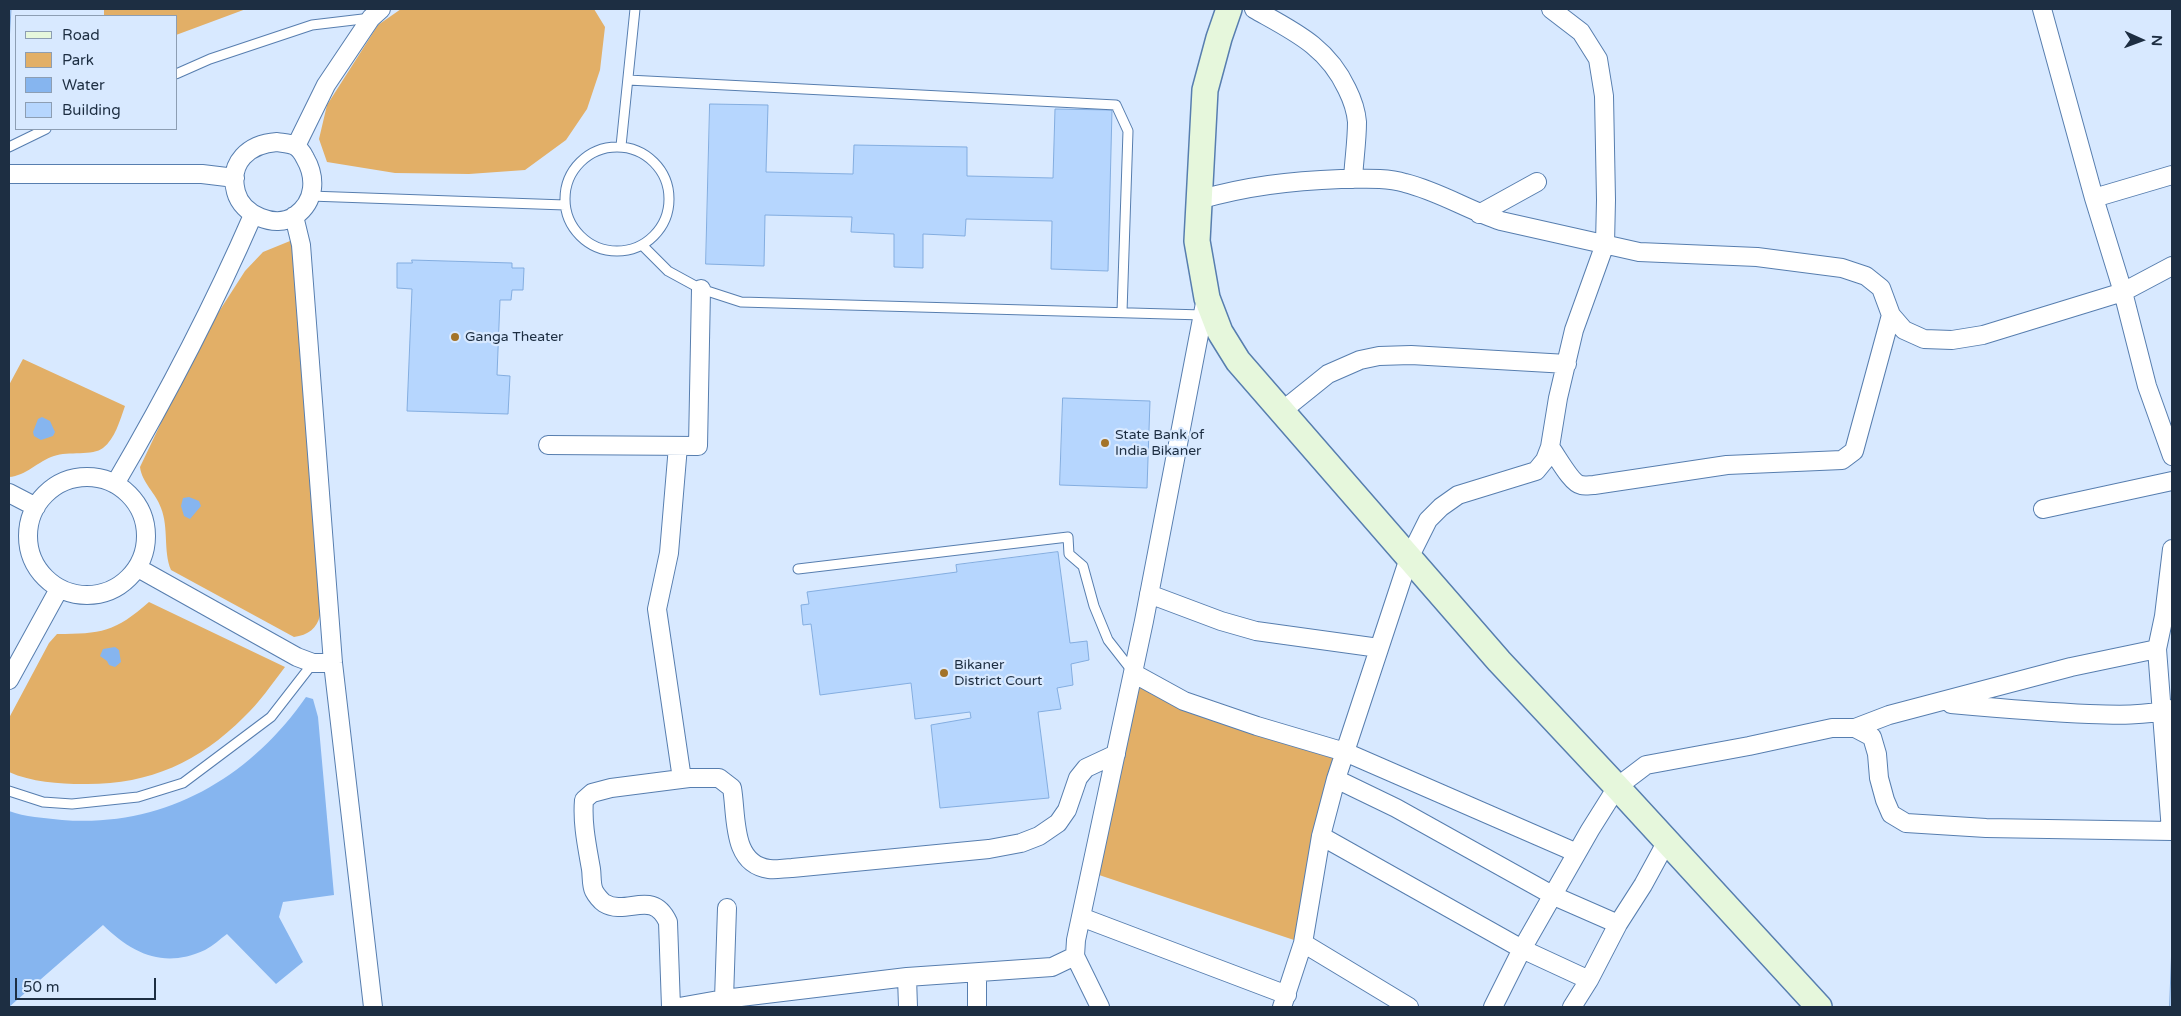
<!DOCTYPE html>
<html>
<head>
<meta charset="utf-8">
<style>
  body { margin:0 }
  #map { position:relative; width:2181px; height:1016px; overflow:hidden; background:#d8e9ff; font-family:"Varela Round",sans-serif }
  canvas { display:block }
  .frame { position:absolute; inset:0; border:10px solid #1d2e42; pointer-events:none }
  .legend { position:absolute; left:15px; top:15px; width:162px; height:115px; box-sizing:border-box; background:#d8e9ff; border:1px solid #8d9eb3; margin:0; padding:6px 9px; list-style:none; font-size:15px; color:#1d2e42 }
  .legend li { display:flex; align-items:center; gap:10px; height:25px }
  .legend b { width:25px; border:1px solid #8d9eb3 }
  .north { position:absolute; left:2116px; top:15px; width:50px; height:50px; -webkit-text-stroke:4px #d8e9ff; paint-order:stroke; rotate:92deg; font-size:14px; font-weight:700; line-height:20px; text-align:center; color:#1d2e42 }
  .north::after { content:''; display:block; margin:auto; width:18px; height:22px; background:#1d2e42; clip-path:polygon(50% 0,100% 100%,50% 72%,0 100%) }
  .scale { position:absolute; left:15px; top:978px; width:141px; height:22px; box-sizing:border-box; border:2px solid #1d2e42; border-top:0; padding-left:6px; font-size:15px; line-height:18px; white-space:nowrap; color:#1d2e42; -webkit-text-stroke:4px #d8e9ff; paint-order:stroke }
</style>
</head>
<body>
<div id="map">
<canvas width="2181" height="1016"></canvas>
<div class="frame"></div>
<ul class="legend">
<li><b style="height:6px;background:#e6f7dc"></b>Road</li>
<li><b style="height:14px;background:#e2af67"></b>Park</li>
<li><b style="height:14px;background:#86b5ef"></b>Water</li>
<li><b style="height:14px;background:#b6d6fe"></b>Building</li>
</ul>
<div class="north">N</div>
<div class="scale">50 m</div>
</div>
<script>
const context = document.querySelector('canvas').getContext('2d');
context.lineJoin = 'round';
function fillPath(path, color) {
  context.fillStyle = color;
  context.fill(path, 'evenodd');
}
function trace(path, color, width, dash) {
  context.strokeStyle = color;
  context.lineWidth = width;
  context.lineCap = dash ? 'butt' : 'round';
  context.setLineDash(dash || []);
  context.stroke(path);
}
function write(font, color, halo, rows, align = 'center') {
  context.font = font + ' "Varela Round",sans-serif';
  context.lineWidth = 4.5;
  context.setLineDash([]);
  context.textBaseline = 'middle';
  context.strokeStyle = halo;
  context.fillStyle = color;
  for (const [text, x, y, turn = 0] of rows) {
    context.save();
    context.translate(x, y);
    context.rotate((+turn || 0) * Math.PI / 180);
    context.textAlign = isNaN(turn) ? turn : align;
    if (halo) context.strokeText(text, 0, 0);
    context.fillText(text, 0, 0);
    context.restore();
  }
}
const green = new Path2D(`
  M104,9H246L176,35V16H104Z
  M401,9H594L605,27L600,70L587,109L566,140L525,170L469,174L395,173L327,162L319,139L327,105L378,25Z
  M290,241L293,244L320,615C317,629 308,635 294,637L171,570C163,551 169,528 161,508C156,493 142,483 140,467L200,341L245,271L263,252Z
  M23,359L125,406C120,420 115,439 103,448C93,456 68,451 54,456C38,461 26,476 9,477V385Z
  M149,602L285,667C272,684 259,703 244,717C198,763 148,785 83,784C59,784 31,782 9,772V718L49,643L57,634C101,634 115,632 149,602Z
  M1133,673L1345,752L1303,943L1090,872Z`);
const water = new Path2D(`
  M42,417L50,421L55,432L53,436L41,440L34,436L33,432L38,419Z
  M189,497L199,501L201,506L190,519L184,516L181,506L183,498Z
  M115,647L119,650L121,662L115,667L109,665L107,661L100,656L103,649Z
  M306,697L313,699L318,717L334,895L283,902L279,917L303,962L276,984L227,934C220,939 213,946 205,950C164,969 133,954 103,925L9,1007V811C25,817 44,818 62,820C163,828 249,779 306,697Z`);
const building = new Path2D(`
  M9,9H11L9,43Z
  M710,104L768,105L766,172L853,174L854,145L967,147V176L1053,178L1055,109L1112,110L1108,271L1051,269L1052,221L966,219L965,236L923,234V268L894,267V234L851,232L852,217L765,215L764,266L706,264Z
  M412,260L512,263V268H524L523,290H512L511,300H500L497,375L510,376L508,414L407,411L412,289L397,288V263H412Z
  M1063,398L1150,401L1147,488L1060,485Z
  M1058,552L1070,643L1087,641L1089,660L1071,664L1073,685L1057,688L1061,709L1038,712L1049,798L940,808L931,725L971,718L970,712L915,719L911,683L820,695L811,624L803,625L801,605L809,604L807,592L957,572L956,565Z
  M2172,944V1007H2170Z`);
const lane = new Path2D(`
  M176,74L210,59L312,25L371,18
  M628,80L1116,105L1128,131L1122,312
  M621,146L635,9
  M565 199a52 52 0 1 1 104 0a52 52 0 1 1-104 0Z
  M9,147L46,129
  M310,196L565,205
  M642,245L668,271L701,289L741,302L1203,315
  M798,569L1068,537L1069,554L1083,566L1094,606L1108,640L1133,672
  M9,791L43,802L72,804L138,797L183,783L271,717L313,663`);
const street = new Path2D(`
  M1254,9C1293,31 1327,46 1347,89C1352,99 1356,110 1357,122C1357,141 1354,160 1353,179
  M2042,9L2094,198L2123,292L2147,386L2172,456
  M277,142C282,143 290,143 295,146C299,148 303,154 305,158C316,177 316,201 295,216C275,229 242,215 236,192C228,162 249,144 277,142Z
  M296,146L326,85L371,18L381,9
  M9,174H202L235,178
  M2094,198L2172,175
  M1198,200C1247,186 1290,181 1341,179C1362,179 1385,177 1405,183C1438,191 1468,210 1501,221L1639,252L1757,257L1842,268L1866,276L1881,288L1891,315L1904,330L1924,339L1952,340L1983,335L2123,292L2172,266
  M1479,214L1537,182
  M294,216L301,245L333,663L373,1007
  M1282,411L1328,374L1360,360L1379,356L1411,355L1567,364
  M548,445L698,446L701,289
  M678,446L669,553L657,609L682,779
  M1550,447C1557,456 1571,483 1581,485C1585,486 1590,485 1594,485L1727,465L1842,460L1854,451L1891,315
  M28 536a59 59 0 1 1 118 0a59 59 0 1 1-118 0Z
  M115,484C166,397 213,307 253,215
  M9,493L36,507
  M2043,509L2172,481
  M138,568L297,657L313,663H333
  M1149,594L1221,621L1256,631L1379,648
  M2164,616L2172,549
  M2157,649L2171,831
  M1133,673L1184,701L1257,726L1345,752L1577,853
  M9,680L59,589
  M1951,704C1997,708 2043,712 2089,714C2116,715 2145,716 2172,709
  M1855,728L1889,715L2071,667L2157,649L2164,616L2172,613
  M1336,779L1396,808L1554,896L1618,924
  M1321,836L1522,949L1589,980
  M1081,917L1287,995
  M1303,943L1409,1007
  M977,973V1007
  M907,977L908,1007
  M724,999L727,908
  M671,1007L668,922C652,888 627,917 604,903C601,901 596,895 594,891C591,885 592,875 591,869C587,846 582,823 584,800L592,793L611,788L689,778H719L732,788C737,816 731,864 769,869C776,870 785,868 792,868L989,849L1021,843L1039,836L1058,823L1067,810L1078,778L1086,768L1116,754
  M679,1007L724,999L907,977L1052,967L1075,956
  M1100,1007L1075,956L1076,940L1144,621L1206,298
  M1282,1007L1303,943L1321,836L1336,779L1409,558L1428,520L1441,507L1458,495L1536,471L1545,460L1550,447L1558,398L1574,330L1605,244L1606,200L1604,96L1598,59L1581,32L1551,9
  M1493,1007L1522,949L1590,830L1617,787L1646,765L1749,746L1832,728H1855L1872,737L1877,754L1879,778L1885,800L1891,814L1906,823L1986,828L2172,831
  M1572,1007L1589,980L1618,924L1643,885L1667,841`);
const secondary = new Path2D(`
  M1229,9L1219,38L1205,90L1197,241L1207,298L1220,332L1238,361L1499,661L1617,787L1819,1007`);
const markers = [
  [455,337,5,"#a37328"],
  [1105,443,5,"#a37328"],
  [944,673,5,"#a37328"]
];
const poiNames = [
  ["Ganga Theater",465,337],
  ["State Bank of",1115,435],
  ["India Bikaner",1115,451],
  ["Bikaner",954,665],
  ["District Court",954,681]
];
fillPath(green, '#e2af67');
fillPath(water, '#86b5ef');
fillPath(building, '#b6d6fe');
trace(building, '#83ade0', 1);
trace(lane, '#577eaf', 11);
trace(street, '#577eaf', 20);
trace(secondary, '#577eaf', 28);
trace(lane, '#fff', 9);
trace(street, '#fff', 18);
trace(secondary, '#e6f7dc', 25);
for (const [x, y, r, color] of markers) {
  const dot = new Path2D();
  dot.arc(x, y, r, 0, 2 * Math.PI);
  context.fillStyle = color;
  context.fill(dot);
  trace(dot, '#d8e9ff', 2);
}
write('14px', '#1d2e42', '#d8e9ff', poiNames, 'left');
</script>
</body>
</html>
